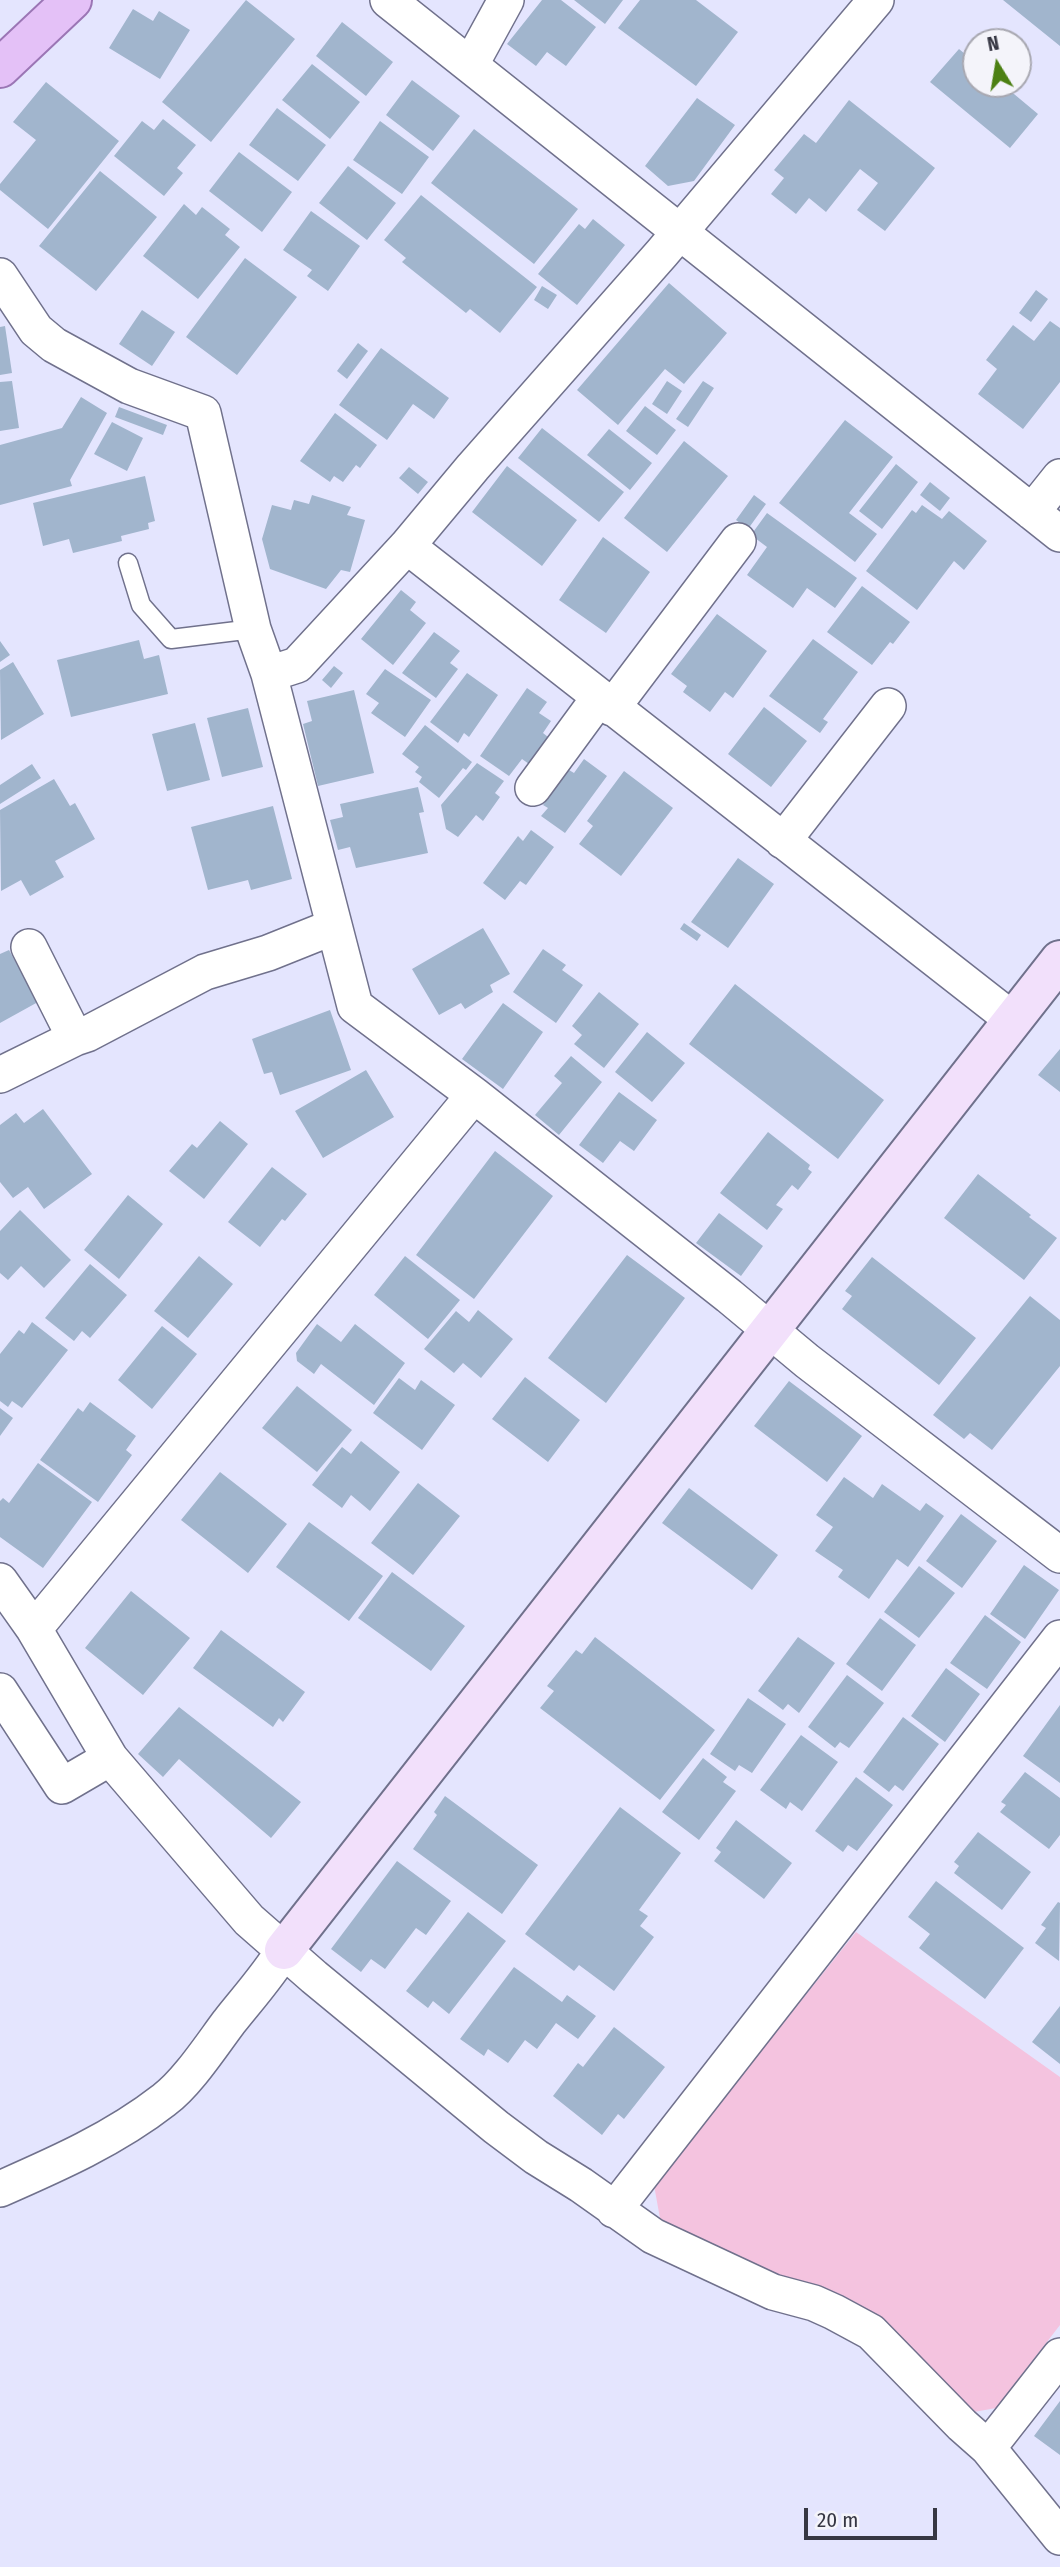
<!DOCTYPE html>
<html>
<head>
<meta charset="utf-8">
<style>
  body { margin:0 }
  #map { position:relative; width:1060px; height:2567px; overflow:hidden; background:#e4e5fe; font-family:"Fira Sans Condensed",sans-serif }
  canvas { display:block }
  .north { position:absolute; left:962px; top:28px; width:70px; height:70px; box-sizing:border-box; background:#f4f4fa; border:2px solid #a8a8b1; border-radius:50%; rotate:349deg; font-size:19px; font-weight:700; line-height:28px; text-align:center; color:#363743 }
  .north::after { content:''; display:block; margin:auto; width:24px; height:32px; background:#4c8013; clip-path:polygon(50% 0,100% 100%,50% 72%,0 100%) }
  .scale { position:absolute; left:804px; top:2508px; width:133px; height:32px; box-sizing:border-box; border:4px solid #363743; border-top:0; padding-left:9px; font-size:21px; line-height:24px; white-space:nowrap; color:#363743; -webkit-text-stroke:5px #f4f4fa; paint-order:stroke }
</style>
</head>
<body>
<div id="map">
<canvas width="1060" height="2567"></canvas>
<div class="north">N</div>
<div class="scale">20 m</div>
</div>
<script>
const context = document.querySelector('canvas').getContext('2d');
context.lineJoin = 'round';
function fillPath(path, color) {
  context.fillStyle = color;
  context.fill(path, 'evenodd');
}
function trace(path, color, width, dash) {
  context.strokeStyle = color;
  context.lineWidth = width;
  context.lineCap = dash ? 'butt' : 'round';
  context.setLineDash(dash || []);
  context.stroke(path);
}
const green = new Path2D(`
  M856,1932L1060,2077V2325L996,2408L974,2412L933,2372L776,2277L661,2224L654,2185Z`);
const building = new Path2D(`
  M246,0L295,39L211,142L162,102Z
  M542,0H561L596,27L566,66L547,52L536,66L507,44Z
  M574,0H623L605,24Z
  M640,0H696L738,32L696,86L618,28Z
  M1003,0H1060V46Z
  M133,9L153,21L159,11L190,30L160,79L109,48Z
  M342,22L393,62L366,96L316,56Z
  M959,49L976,63V84H1002L1038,114L1010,148L930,82Z
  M312,64L360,102L330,139L282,100Z
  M412,80L460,116L433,151L386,115Z
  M46,82L119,141L48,229L0,190V184L36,140L13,122Z
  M697,98L735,125L694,181L668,186L645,166Z
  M849,100L935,168L885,231L857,210L878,183L860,169L826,212L809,198L796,214L771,194L784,178L774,170L804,134L816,143Z
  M277,108L326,145L298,181L249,145Z
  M163,119L196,145L177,168L183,173L164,196L114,156L142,121L154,130Z
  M380,121L429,157L402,194L353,160Z
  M474,129L578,209L534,264L431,183Z
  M239,152L292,192L262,232L209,191Z
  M348,166L396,203L367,240L319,203Z
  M100,171L157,217L96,291L39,246Z
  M421,195L537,287L500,333L470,309L466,313L402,262L406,258L384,240Z
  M184,204L196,215L202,207L230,229L225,235L240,247L198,299L143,256Z
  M311,211L360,246L328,291L307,276L312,270L283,250Z
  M593,219L625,245L577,305L538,274L579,224L585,229Z
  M245,258L297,297L237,375L186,337Z
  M669,283L727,333L684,384L665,369L618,425L577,390Z
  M542,286L557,295L548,309L534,300Z
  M1036,290L1048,299L1031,322L1019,313Z
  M142,310L175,332L152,366L119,344Z
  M1050,321L1060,328V382L1023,429L978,394L997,369L986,360L1013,325L1034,341Z
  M5,326L12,373L0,375V327Z
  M358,343L368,351L347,379L337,371Z
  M381,348L449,398L434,419L413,404L387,440L339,405Z
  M12,381L19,428L0,431V382Z
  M667,381L682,391L667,414L652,404Z
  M703,381L714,388L688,427L676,419Z
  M81,397L107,413L70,480L72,486L0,505V445L62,428Z
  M645,406L676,430L657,455L626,431Z
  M119,407L167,425L163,435L115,417Z
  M335,413L377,445L360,468L356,465L343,482L334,476L330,482L300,461Z
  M845,420L893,457L849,513L877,534L855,562L779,503Z
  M112,422L143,438L127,471L94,454Z
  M542,428L624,492L599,522L518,458Z
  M609,429L652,463L630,490L587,455Z
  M684,441L728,476L667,552L624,518Z
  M896,464L918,482L882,529L859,511Z
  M507,466L577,520L542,566L472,512Z
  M409,467L428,482L418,494L399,478Z
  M145,476L155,521L148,523L149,529L121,536L122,541L73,553L69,539L43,546L33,503Z
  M930,482L950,498L940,511L920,495Z
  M312,495L351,507L347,515L365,520L350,572L341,570L326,589L270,569L262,539L272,505L291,510L294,500L309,504Z
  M754,495L766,504L748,529L736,520Z
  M922,505L942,519L949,511L987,541L964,570L954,561L917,610L866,571L912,510L916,513Z
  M767,513L857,578L835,608L807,588L793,608L747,575L767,547L751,535Z
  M603,537L650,572L606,633L559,600Z
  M862,586L910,622L893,644L890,642L872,665L827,632Z
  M401,590L416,602L410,610L426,623L393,665L361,639Z
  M717,614L767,651L733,698L725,692L710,712L683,692L687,686L671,674Z
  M434,632L460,651L450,663L458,669L436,698L402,673Z
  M813,639L858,672L823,719L828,722L820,733L769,696Z
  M139,640L144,659L159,655L168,694L71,717L57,660Z
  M0,641L10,655L0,662Z
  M13,662L44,714L1,740L0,670Z
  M334,666L343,673L331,688L322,680Z
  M385,669L431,700L405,737L371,713L379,703L366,694Z
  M467,673L498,695L469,737L464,733L458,743L430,722Z
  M527,688L547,702L539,713L551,721L543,733L548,737L529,764L522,759L509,776L480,756Z
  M354,690L374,773L318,786L303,724L312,721L307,701Z
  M764,707L807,741L771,787L728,754Z
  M248,708L263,767L222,777L207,718Z
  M195,723L210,780L167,791L152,734Z
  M425,725L472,762L466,770L463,768L439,798L419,782L422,777L415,772L419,767L402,754Z
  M584,759L607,776L565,833L541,816L548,808L543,805L569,770L574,773Z
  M477,763L504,781L495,793L500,797L483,821L476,815L458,837L446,829L441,805Z
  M32,764L41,778L0,804V785Z
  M624,771L673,808L621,876L579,844L593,826L587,821Z
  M54,779L70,806L75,803L95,839L55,861L64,877L30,896L21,880L1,891L0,810Z
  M418,787L424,812L419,813L428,853L356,868L350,847L338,850L330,820L343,817L340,804Z
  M273,806L292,879L251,890L248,880L208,890L191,827Z
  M531,830L554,847L526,885L520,881L505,900L483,883L518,836L523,841Z
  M738,858L774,884L728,948L691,922Z
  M684,923L701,935L697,941L680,929Z
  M483,928L510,974L490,985L493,992L465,1009L461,1003L439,1015L412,969Z
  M543,949L566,965L562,970L583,985L556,1023L513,992Z
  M9,950L38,1002L0,1023V954Z
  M735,984L884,1100L838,1159L689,1044Z
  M599,992L639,1024L604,1068L574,1044L582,1035L572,1026Z
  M503,1003L543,1032L503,1089L462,1059Z
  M330,1010L351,1070L280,1095L272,1072L264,1074L252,1039Z
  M647,1032L685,1063L652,1102L615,1072Z
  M1060,1049V1092L1038,1075Z
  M571,1056L602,1082L559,1135L535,1115L562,1083L554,1076Z
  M366,1070L394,1117L323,1158L295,1111Z
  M619,1092L657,1120L634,1151L620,1141L603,1163L579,1145Z
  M43,1109L92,1174L44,1209L28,1187L13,1198L0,1182V1125L16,1113L24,1123Z
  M220,1121L248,1144L204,1199L169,1171L192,1144L197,1148Z
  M768,1132L810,1165L808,1169L812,1172L798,1190L792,1185L776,1205L783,1209L767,1230L720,1193Z
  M495,1151L553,1196L474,1299L416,1255Z
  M272,1167L307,1194L285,1221L282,1219L260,1247L228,1222Z
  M978,1174L1031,1215L1029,1217L1057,1238L1024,1280L944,1218Z
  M128,1195L163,1224L119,1279L84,1250Z
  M20,1210L71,1260L44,1288L21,1266L8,1280L0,1273V1231Z
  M719,1213L763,1246L741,1276L696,1243Z
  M627,1255L685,1298L606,1403L548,1358Z
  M199,1256L233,1284L188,1338L154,1311Z
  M405,1256L460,1300L428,1339L374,1295Z
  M872,1257L976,1338L939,1385L842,1309L852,1296L845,1291Z
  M90,1264L127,1295L90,1338L82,1331L74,1341L45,1318Z
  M1030,1296L1060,1320V1366L992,1450L970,1433L964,1439L933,1415Z
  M478,1310L513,1339L481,1378L463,1363L454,1373L424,1349L456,1311L469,1322Z
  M32,1322L68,1350L22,1408L12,1401L8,1407L0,1401V1354L19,1330L24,1334Z
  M317,1324L341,1342L355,1324L405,1363L374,1405L321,1364L314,1374L297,1361L296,1353Z
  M162,1326L197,1354L152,1409L118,1380Z
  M525,1377L580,1420L548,1462L492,1419Z
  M399,1378L415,1390L421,1380L455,1405L422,1450L373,1413Z
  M789,1381L862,1436L827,1482L754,1426Z
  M297,1386L352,1430L317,1472L262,1428Z
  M90,1402L136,1436L126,1450L132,1455L98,1502L40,1460L78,1408L83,1412Z
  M0,1408L13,1418L0,1436Z
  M361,1441L400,1472L370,1511L351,1495L342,1508L312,1485L342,1447L351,1454Z
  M38,1463L92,1502L43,1568L0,1537V1501L3,1498L9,1503Z
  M220,1472L287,1524L248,1573L181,1520Z
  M844,1477L873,1498L882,1484L920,1511L926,1503L944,1516L908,1567L897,1559L869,1599L838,1577L843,1570L815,1551L833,1527L816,1515Z
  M418,1483L460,1516L413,1575L371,1543Z
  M689,1488L778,1555L752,1590L662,1523Z
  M961,1514L997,1541L962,1588L926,1561Z
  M309,1522L383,1576L349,1621L276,1567Z
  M1024,1565L1059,1590L1025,1639L990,1614Z
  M919,1566L955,1593L919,1638L884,1612Z
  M392,1572L465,1626L431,1671L358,1618Z
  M131,1591L190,1638L143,1695L85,1648Z
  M985,1615L1021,1642L987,1689L950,1663Z
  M880,1618L916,1645L882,1691L846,1664Z
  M221,1630L305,1692L283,1722L279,1718L273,1727L193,1668Z
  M595,1637L715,1730L660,1800L540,1708L554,1691L547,1686L576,1650L582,1654Z
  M798,1637L835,1663L799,1713L788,1704L783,1710L758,1691Z
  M946,1668L980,1694L945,1742L911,1716Z
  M847,1675L884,1703L849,1748L840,1742L835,1748L808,1727Z
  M748,1698L786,1724L752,1773L739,1765L735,1771L710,1754Z
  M1060,1705V1783L1023,1756Z
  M179,1707L301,1802L271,1838L179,1759L163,1777L138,1754Z
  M903,1717L939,1744L903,1791L895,1785L889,1792L863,1772Z
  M801,1735L838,1762L802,1811L790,1802L786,1809L760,1790Z
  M703,1758L727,1777L723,1782L736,1791L699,1840L662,1812Z
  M1025,1772L1060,1798V1835L1049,1849L1000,1812L1006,1805L1001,1802Z
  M856,1777L893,1805L857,1851L848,1845L843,1852L815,1831Z
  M445,1796L538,1865L502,1914L413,1849L437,1815L434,1812Z
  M620,1807L681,1853L639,1910L648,1916L640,1926L654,1937L614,1991L579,1965L574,1971L525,1934Z
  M736,1820L792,1863L764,1899L714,1861L721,1852L716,1848Z
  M978,1832L1031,1872L1002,1910L954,1873L959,1866L954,1862Z
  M397,1861L451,1901L426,1935L416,1928L385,1969L371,1959L361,1972L331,1949Z
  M936,1881L1024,1948L985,1999L919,1948L930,1934L908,1917Z
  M1058,1902L1060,1903L1059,1961L1035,1943L1046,1928L1041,1925Z
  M468,1912L506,1941L449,2014L433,2001L428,2008L406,1991Z
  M514,1967L562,2002L567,1995L596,2016L578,2039L556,2023L537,2049L525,2040L508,2063L488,2049L484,2056L460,2039Z
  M1060,2006V2064L1032,2042Z
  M614,2027L665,2067L624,2119L618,2114L602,2135L553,2096L578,2063L583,2067Z
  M1060,2401V2455L1034,2436Z`);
const lane = new Path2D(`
  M128,563L141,605L171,639L253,629`);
const street = new Path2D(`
  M388,0L1060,534
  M471,64L506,0
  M0,276L36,330L54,345L129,386L203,413L253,629L269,674L355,1006L474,1095L729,1296L807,1361L1060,1555
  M1032,512L1060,477
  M407,546L1013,1020
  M269,674L297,665L407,546L473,467L662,253L876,0
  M612,708L738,541
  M533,788L599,698
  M783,841L888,706
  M29,947L75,1038
  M0,1075L75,1038L87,1034L205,972L268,953L333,927
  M474,1095L34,1629L110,1758L249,1920L314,1977L496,2127L536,2157L581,2185L653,2236L773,2292L814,2303L834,2312L871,2332L962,2425L988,2448L1060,2537
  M0,1581L34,1629
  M0,1691L62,1786L110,1758
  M0,2189C57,2164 114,2139 164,2100C187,2083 211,2046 229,2022C248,1998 268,1976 284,1950
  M614,2210L1060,1638
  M988,2448L1060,2356`);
const secondary = new Path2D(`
  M284,1950L1060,960`);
const primary = new Path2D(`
  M0,68L72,0`);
fillPath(green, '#f4c3df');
fillPath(building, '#a1b5cd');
trace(lane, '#70718c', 21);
trace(street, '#70718c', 38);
trace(secondary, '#70718c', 42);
trace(primary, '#9b76b5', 42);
trace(lane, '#fff', 18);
trace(street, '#fff', 35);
trace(secondary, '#f2e0fb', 38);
trace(primary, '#e4c1f7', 38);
</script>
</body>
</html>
